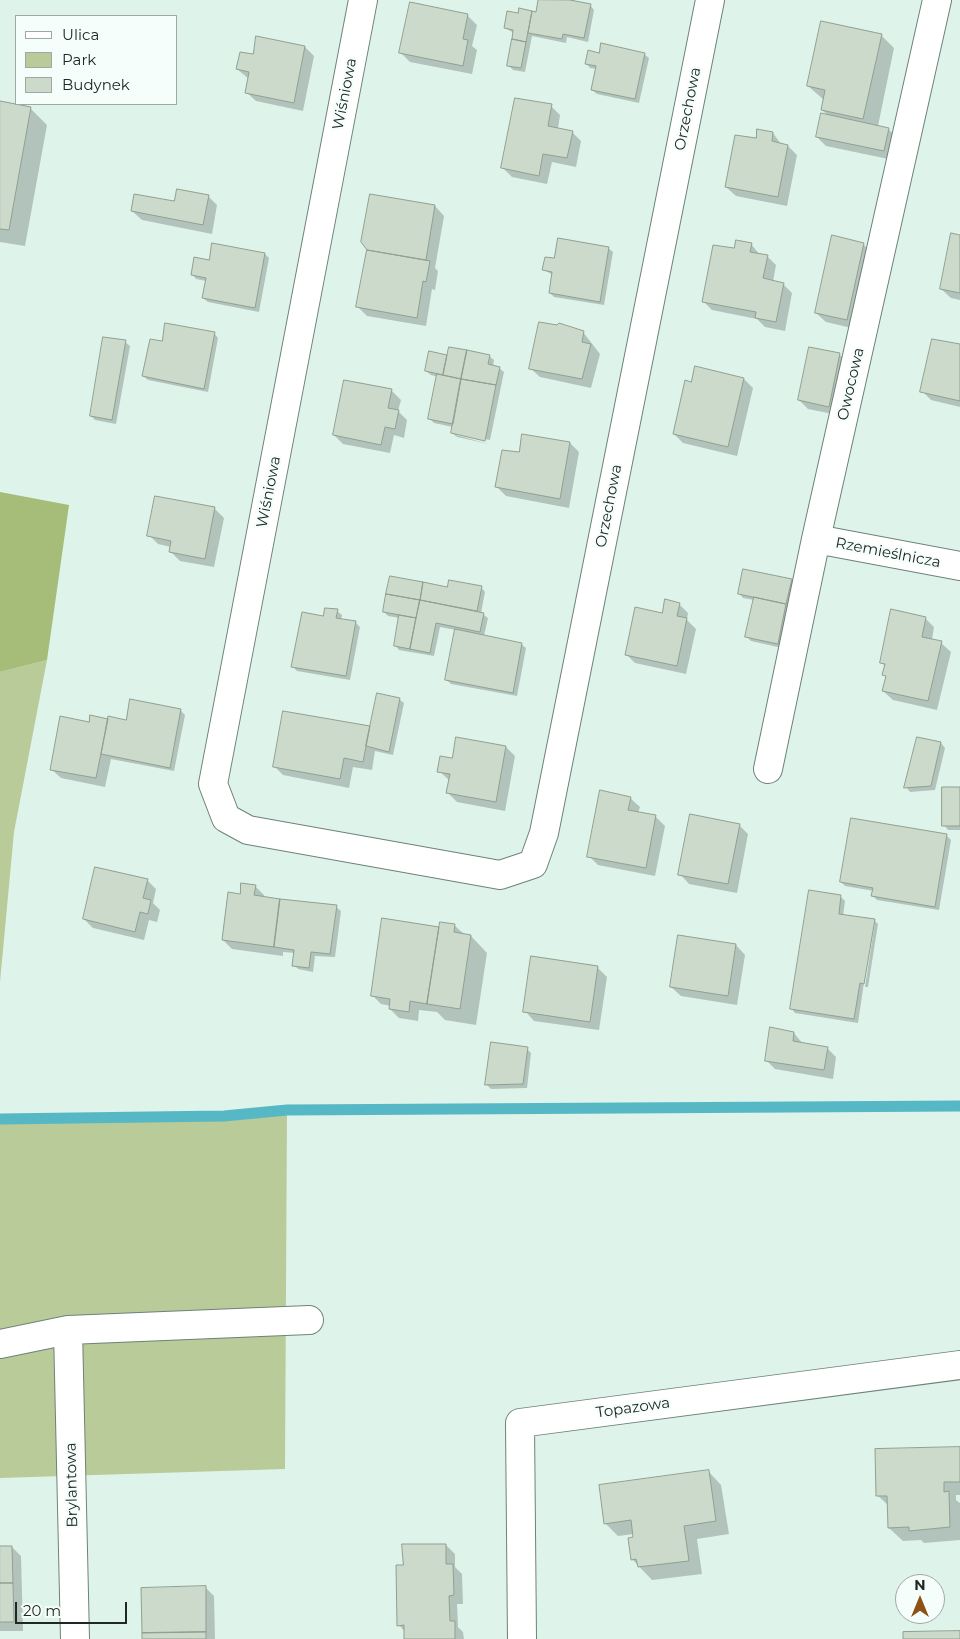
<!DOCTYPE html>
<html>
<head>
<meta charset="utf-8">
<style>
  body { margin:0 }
  #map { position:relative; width:960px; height:1639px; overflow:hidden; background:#def4ea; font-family:Montserrat,sans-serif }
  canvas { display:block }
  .legend { position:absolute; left:15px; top:15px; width:162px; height:90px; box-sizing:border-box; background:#f5fefa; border:1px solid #a0a8a4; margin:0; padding:6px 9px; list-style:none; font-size:15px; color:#202824 }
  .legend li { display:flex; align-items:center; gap:10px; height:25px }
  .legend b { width:25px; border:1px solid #a0a8a4 }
  .north { position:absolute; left:895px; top:1574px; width:50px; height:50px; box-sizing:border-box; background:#f5fefa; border:1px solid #a0a8a4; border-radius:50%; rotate:0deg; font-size:14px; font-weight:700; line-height:20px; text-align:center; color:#202824 }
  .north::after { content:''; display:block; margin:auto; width:18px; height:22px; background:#8d5111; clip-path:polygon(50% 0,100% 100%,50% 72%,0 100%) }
  .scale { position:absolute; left:15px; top:1602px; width:112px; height:22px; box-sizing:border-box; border:2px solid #202824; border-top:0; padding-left:6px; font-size:15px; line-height:18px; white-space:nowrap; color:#202824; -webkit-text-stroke:4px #f5fefa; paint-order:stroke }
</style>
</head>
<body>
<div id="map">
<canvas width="960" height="1639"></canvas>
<ul class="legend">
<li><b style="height:6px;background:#fff"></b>Ulica</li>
<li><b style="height:14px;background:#b9cb98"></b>Park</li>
<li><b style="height:14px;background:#cbdacb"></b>Budynek</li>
</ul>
<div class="north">N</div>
<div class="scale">20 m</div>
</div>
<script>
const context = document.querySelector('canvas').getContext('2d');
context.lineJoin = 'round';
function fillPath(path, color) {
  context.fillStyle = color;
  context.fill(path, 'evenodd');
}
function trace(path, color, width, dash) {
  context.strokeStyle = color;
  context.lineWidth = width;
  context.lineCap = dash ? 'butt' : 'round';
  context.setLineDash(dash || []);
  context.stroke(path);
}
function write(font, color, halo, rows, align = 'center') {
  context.font = font + ' Montserrat,sans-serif';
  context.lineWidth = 4.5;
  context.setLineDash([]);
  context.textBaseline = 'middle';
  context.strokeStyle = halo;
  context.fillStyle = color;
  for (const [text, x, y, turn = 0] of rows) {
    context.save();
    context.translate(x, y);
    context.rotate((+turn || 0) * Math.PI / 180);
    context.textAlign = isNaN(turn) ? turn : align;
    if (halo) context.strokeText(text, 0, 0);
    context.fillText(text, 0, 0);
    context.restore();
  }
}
const green = new Path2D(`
  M47,660L14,832L0,982V672Z
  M287,1110L285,1469L0,1478V1119L224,1116Z`);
const forest = new Path2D(`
  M0,492L69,505L47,660L0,672Z`);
const shadow = new Path2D(`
  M540,0H574V2L590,5L594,10L588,42L567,37L566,43L532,36L525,72L513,70L508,65L514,33L505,28L519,15L520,10L537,13Z
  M411,4L468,16L477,25L472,46L477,50L472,74L410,62L401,53Z
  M881,35L894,48L878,126L888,129L898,138L893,160L826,146L817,137L829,116L822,110L824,100L808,86Z
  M305,47L314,56L303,111L256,101L246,92L249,79L237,69L254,56Z
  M600,54H644L649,58L639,103L597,94L592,90L597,69L590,68L586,63Z
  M0,103L30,108L47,125L25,246L0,242Z
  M551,106L560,115L558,129L572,132L581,141L576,167L552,162L547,184L512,177L503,168Z
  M773,133L781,144L788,146L797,155L787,206L736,196L726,187L756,140Z
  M371,195L435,206L444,216L435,268L438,271L435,290L432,289L426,326L367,316L358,307L368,249Z
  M208,196L217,205L212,234L142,220L132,211Z
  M960,236V300L951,298L941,289Z
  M213,244L265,254L269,258L259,312L208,302L203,298L206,281L196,279L192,274L210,261Z
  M751,244L760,255L767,256L776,265L773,282L783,284L792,293L785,331L765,327L757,319L712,310L703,301Z
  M863,244L872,253L856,329L826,322L816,313Z
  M608,248L613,252L604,305L554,297L550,293L553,275L544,270L555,260Z
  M583,332L600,354L591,388L540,377L530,368Z
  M214,333L218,338L208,392L148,380L143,376L163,342Z
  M125,342L130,346L116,424L95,420L91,416Z
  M960,346V407L931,400L922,391Z
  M430,352L448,356H489L494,360L493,366L499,368L504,372L490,440L456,433V435L489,444L457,437L452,433L453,427L434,423L430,419L438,377L431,375L426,371Z
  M839,354L848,363L838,415L808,409L799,400Z
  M744,379L753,388L737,456L683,443L674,434L692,383Z
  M391,390L401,400L398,411L407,420L404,438L394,435L390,453L343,444L334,435Z
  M570,443L579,452L569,508L506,496L497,487L520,454Z
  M156,497L215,509L224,518L214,567L180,561L170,551L171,547L158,544L149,535Z
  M791,580L795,584L782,648L751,641L747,637L754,600L743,598L739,593Z
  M481,587L485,592L481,613L488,618L484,636L521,644L526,648L517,696L451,684L447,680L456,630L440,627L434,656L399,650L395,645L400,618L388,616L384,612L448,588Z
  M679,604L688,613L687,620L696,629L686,674L635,663L626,654L663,615Z
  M337,611L342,615L341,620L355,622L360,627L350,680L297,671L293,667L324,617Z
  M925,618L934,627L932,640L941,643L951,652L937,710L893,700L883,691L886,677L884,675L886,667L881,662Z
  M399,699L404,703L393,755L375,751L372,770L353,767L349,788L283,775L274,766L369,728L371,729Z
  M180,710L185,715L174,771L111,759L105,787L61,778L51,769L90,724L127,722Z
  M941,743L945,748L935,790L910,792L906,787Z
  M506,747L515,756L505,811L457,802L447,792L450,781L439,771L453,760Z
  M960,788V830H948L944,825Z
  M630,798L640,807L638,813L655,816L665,826L655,876L598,865L589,856Z
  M739,825L748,834L737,893L689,884L680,874Z
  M946,835L951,840L939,910L877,900L873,896L874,891L845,886L841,882Z
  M147,880L156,889L153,903L160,910L157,922L149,920L144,940L93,928L84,919Z
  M255,886L264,895V898L336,907L341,911L335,957L315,956L313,972L298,969L294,965L295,953L283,952V956L232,949L223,940L241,895Z
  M841,897L845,901L843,916L874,920L878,924L868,987H865L875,922H873L858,1023L795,1013L791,1008Z
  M454,925L465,935L471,936L487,953L476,1025L445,1020L437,1012L419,1010L418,1021L399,1018L390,1009L391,1006L381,1004L372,995L438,928L440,930Z
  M736,945L745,955L737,1005L681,996L671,987Z
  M597,967L607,977L599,1030L534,1021L525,1011Z
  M794,1033L803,1044L827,1048L836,1057L833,1079L775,1069L766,1060Z
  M527,1049L531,1053L527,1088L491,1089L487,1085Z
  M960,1448V1495H956V1500L960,1503V1540L924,1543L921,1540L903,1541L889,1528V1506L877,1495Z
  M708,1471L721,1485L729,1534L697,1539L702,1574L652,1580L632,1559L634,1534L618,1536L605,1523Z
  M446,1545L455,1554V1567L462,1574L463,1604H457L458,1627L463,1632L464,1639H406L405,1632L399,1625L404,1566Z
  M0,1547H12L21,1556L23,1631H0Z
  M205,1587L214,1596L215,1639H143Z`);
const stream = new Path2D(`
  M0,1119L224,1116L287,1110L960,1106`);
const building = new Path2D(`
  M570,0L591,4L584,38L563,34L562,39L528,33L532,11L536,12L538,0Z
  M410,2L468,14L463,39L468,40L463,66L399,53Z
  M519,8L532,11L526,42L512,39L513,30L504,28L507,11L518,13Z
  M821,21L882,34L863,119L821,110L825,90L807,86Z
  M256,36L305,46L294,103L245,93L249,72L236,69L240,52L253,54Z
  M512,39L526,42L521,68L507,66Z
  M601,43L645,53L635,99L591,90L596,66L585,64L588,50L599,53Z
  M515,98L552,104L548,126L573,131L567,158L543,154L539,176L501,168Z
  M0,101L31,107L9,230L0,229Z
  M821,113L889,128L884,151L816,137Z
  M757,129L773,132L772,141L788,145L778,197L725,187L735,135L756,138Z
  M177,189L209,195L203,225L131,211L134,194L174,201Z
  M370,194L435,205L426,260L367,250L361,242Z
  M951,233L960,235V293L940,289Z
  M832,235L864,243L847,320L815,313Z
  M558,238L609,247L600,302L549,293L552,272L542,270L545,257L554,258Z
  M736,240L752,243L750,252L768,255L763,278L784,283L776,322L755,318L756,312L702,302L713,245L734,248Z
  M212,243L265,253L255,308L202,298L206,278L191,275L194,257L209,260Z
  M367,250L430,261L426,282L423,281L417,318L356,307Z
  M539,322L557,325L559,323L584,331L582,342L591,344L582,379L529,369Z
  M165,323L215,332L204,389L142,376L150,339L162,341Z
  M103,337L126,340L112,420L90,416Z
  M932,339L960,344V401L920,392Z
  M449,347L467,350L461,379L443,375Z
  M809,347L840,353L829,407L798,400Z
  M467,350L490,355L488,364L500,367L496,385L461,379Z
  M429,351L447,355L443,375L425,371Z
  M695,366L744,378L728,447L673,434L685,380L691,382Z
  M437,374L461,379L453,424L428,419Z
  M461,379L496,385L485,441L451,433Z
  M344,380L392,389L388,408L399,410L395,429L385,427L381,445L333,435Z
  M522,434L570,442L560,499L495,487L502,450L519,452Z
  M155,496L215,507L205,559L169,552L171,541L147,536Z
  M743,569L792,579L786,604L738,594Z
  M390,576L423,582L420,600L386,594Z
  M449,580L482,586L477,611L420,600L423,582L447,587Z
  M386,594L420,600L416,618L383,612Z
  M754,597L786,604L778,644L745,637Z
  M665,599L680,603L677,616L687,618L677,666L625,655L635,607L662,613Z
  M420,600L484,613L480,632L436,623L430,653L410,649Z
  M325,608L338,609L336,618L356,621L346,676L291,667L302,612L323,616Z
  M891,609L926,617L922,637L942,641L928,701L882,691L886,676L882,675L885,664L880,663Z
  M399,615L416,618L410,649L394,646Z
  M455,629L522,643L513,693L445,680Z
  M377,693L400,698L389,752L366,746Z
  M130,699L181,709L170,768L101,754L108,716L126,720Z
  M283,711L370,726L363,762L344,758L340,779L273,767Z
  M90,715L108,719L96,778L50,770L60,716L89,722Z
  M456,737L506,746L496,802L446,793L450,774L437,772L440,756L452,758Z
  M917,737L941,742L931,786L904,788Z
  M942,787H960V826H942Z
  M600,790L631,797L628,810L656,815L646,868L587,857Z
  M690,814L740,824L728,884L678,875Z
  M851,818L947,834L935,907L871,896L873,888L840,882Z
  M95,867L148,879L143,898L151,900L148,914L140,912L135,932L83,919Z
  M241,883L256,885L254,895L280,899L274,947L222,940L228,892L240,894Z
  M809,890L841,895L839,914L875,919L864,984L860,983L854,1019L790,1009Z
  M280,899L337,905L330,954L311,952L309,968L292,966L294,950L274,947Z
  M382,918L439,927L427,1004L410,1001L409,1012L389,1009L390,999L371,996Z
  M440,922L455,924L454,932L471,935L460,1009L427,1004Z
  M678,935L736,944L728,996L670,987Z
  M531,956L598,966L590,1022L523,1012Z
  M770,1027L794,1032L793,1041L828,1047L824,1070L765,1061Z
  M491,1042L528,1047L523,1084L485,1085Z
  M960,1447V1482H944V1492L949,1491L950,1527L909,1531V1527L888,1528L887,1496H876L875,1449Z
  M709,1470L716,1521L684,1526L689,1561L638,1567L636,1559L631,1560L628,1538L633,1537L631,1520L604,1524L599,1485Z
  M402,1544H446V1564H453L454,1595L449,1596L450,1621H455V1639H404V1625L397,1626L396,1565H403Z
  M0,1546H12L13,1583H0Z
  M0,1583H13L14,1622H0Z
  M206,1586V1632L142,1633L141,1588Z
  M960,1631V1639H903V1632Z
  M206,1632V1639H142V1633Z`);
const minor = new Path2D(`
  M363,0L213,784L226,818L248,830L500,875L533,864L544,833L710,0
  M816,539L960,566
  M768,769L816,539L937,0
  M68,1330L75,1639
  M0,1344L68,1330L309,1320
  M522,1639L520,1423L960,1365`);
const streetNames = [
  ["Wiśniowa",345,94,-79],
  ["Orzechowa",688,109,-79],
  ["Owocowa",851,384,-77],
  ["Wiśniowa",269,492,-79],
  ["Orzechowa",609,506,-79],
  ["Rzemieślnicza",888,553,11],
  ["Topazowa",633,1408,-8],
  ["Brylantowa",72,1485,-91]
];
fillPath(green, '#b9cb98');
fillPath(forest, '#a6bc79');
fillPath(shadow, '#0003');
trace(stream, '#57b8c5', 11);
fillPath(building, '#cbdacb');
trace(building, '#919f90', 1);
trace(minor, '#6e8278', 30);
trace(minor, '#fff', 28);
write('15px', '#202824', '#f5fefa', streetNames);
</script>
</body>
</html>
